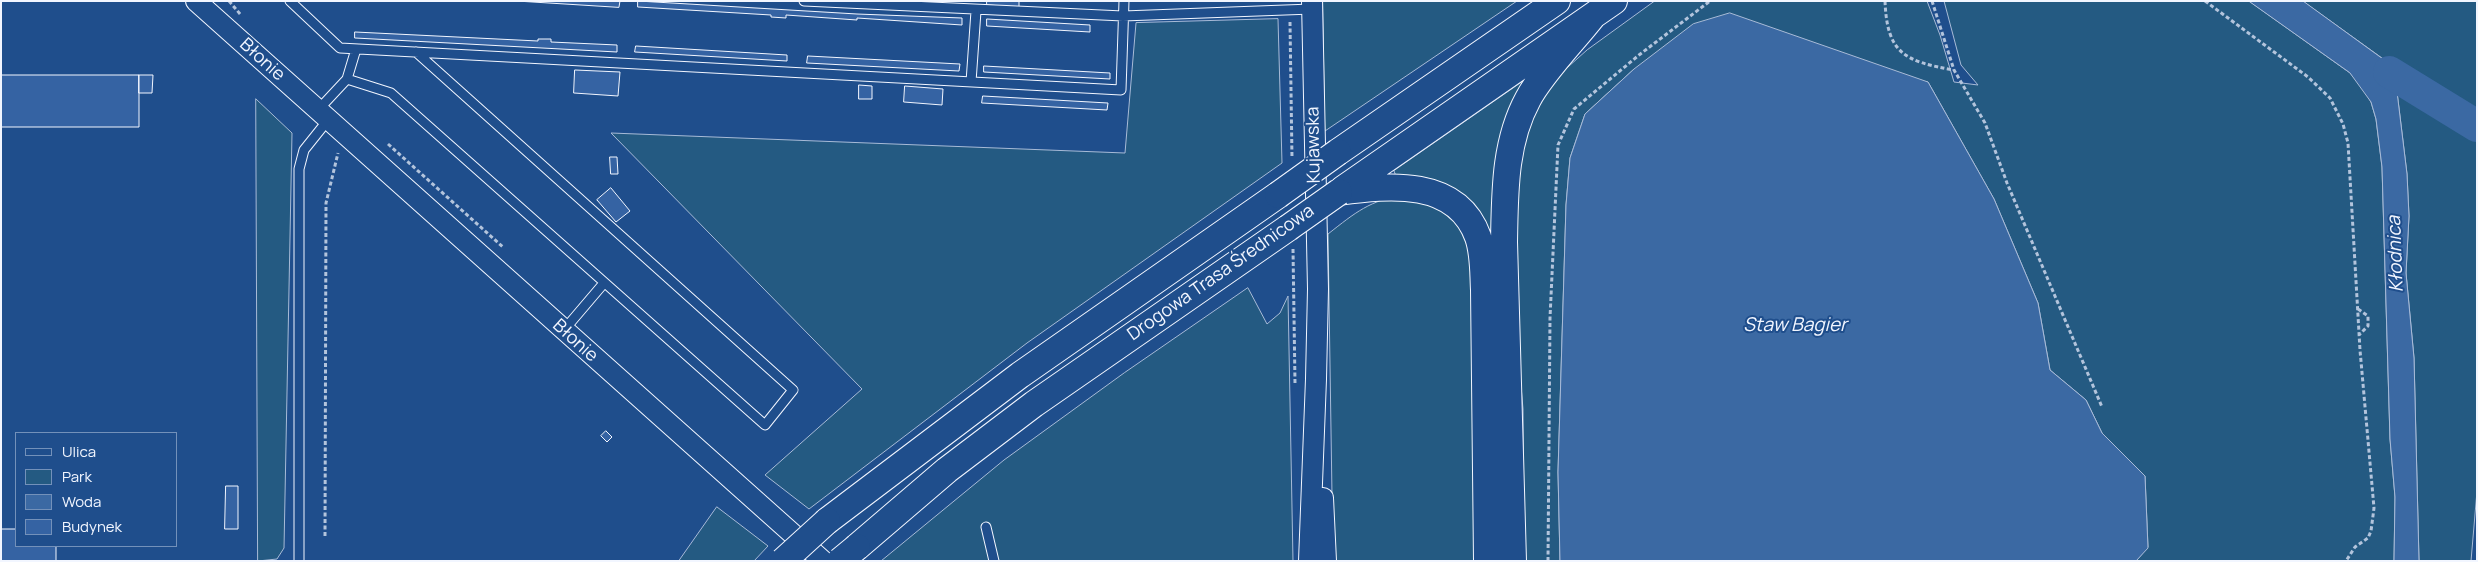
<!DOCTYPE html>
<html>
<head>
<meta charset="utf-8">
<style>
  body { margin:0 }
  #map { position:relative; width:2478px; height:562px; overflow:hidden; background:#1f4e8c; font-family:Manrope,sans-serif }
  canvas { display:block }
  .frame { position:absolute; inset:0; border:2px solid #f2f6ff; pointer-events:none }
  .legend { position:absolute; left:15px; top:432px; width:162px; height:115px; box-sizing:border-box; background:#1f4e8c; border:1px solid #7391ba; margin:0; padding:6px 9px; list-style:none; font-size:15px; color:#f2f6ff }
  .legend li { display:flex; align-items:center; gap:10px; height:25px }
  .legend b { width:25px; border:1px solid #7391ba }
</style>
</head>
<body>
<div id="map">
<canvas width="2478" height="562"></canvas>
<div class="frame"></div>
<ul class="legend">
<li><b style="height:6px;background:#1f4e8c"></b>Ulica</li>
<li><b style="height:14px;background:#245a82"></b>Park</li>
<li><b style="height:14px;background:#3b69a3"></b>Woda</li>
<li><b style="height:14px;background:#3563a3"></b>Budynek</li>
</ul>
</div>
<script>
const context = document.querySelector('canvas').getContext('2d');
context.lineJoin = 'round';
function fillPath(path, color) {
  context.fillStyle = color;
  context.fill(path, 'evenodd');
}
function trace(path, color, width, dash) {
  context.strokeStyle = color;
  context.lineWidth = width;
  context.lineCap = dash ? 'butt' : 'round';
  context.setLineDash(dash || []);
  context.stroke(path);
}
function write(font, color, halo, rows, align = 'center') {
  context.font = font + ' Manrope,sans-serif';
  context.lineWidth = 4;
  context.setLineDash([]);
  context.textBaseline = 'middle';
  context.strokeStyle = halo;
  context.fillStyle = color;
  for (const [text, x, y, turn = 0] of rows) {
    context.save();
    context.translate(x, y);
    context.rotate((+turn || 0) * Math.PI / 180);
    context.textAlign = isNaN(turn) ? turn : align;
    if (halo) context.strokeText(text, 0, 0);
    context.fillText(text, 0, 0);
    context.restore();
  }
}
const green = new Path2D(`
  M1323,1H1517L1325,131Z
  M1655,1H1927L1940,35L1954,82L1978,85L1961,65L1944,1H2249L2350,73L2363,88L2371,102L2376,119L2382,167L2390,439L2395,497L2394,561H2136L2148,547L2145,476L2102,433L2086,400L2050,370L2038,303L1994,199L1928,82L1634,69L1585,114L1570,158L1566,205L1558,472L1560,561H1524L1523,409L1516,328L1515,180L1521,140L1550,83L1587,50Z
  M2303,1H2477V491L2471,561H2419L2414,358L2406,273L2409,216L2407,174L2394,67Z
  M1278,19L1282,163L1027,343L809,509L765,475L862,389L611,133L1125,153L1136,23Z
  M1525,80L1491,254C1484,241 1464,197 1455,190C1438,178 1416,175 1396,176L1394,171Z
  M256,99L292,133L284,548L277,559L258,561Z
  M1405,194L1447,210L1467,232L1475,262L1478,561H1333L1328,234C1356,212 1369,201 1405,194Z
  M1248,288L1267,324L1280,313L1288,296L1293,561H881L1004,460L1124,373Z
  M717,507L768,546L754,561H679Z`);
const water = new Path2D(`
  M2249,1H2303L2394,67L2407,174L2409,216L2406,273L2414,358L2419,561H2394L2395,497L2390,439L2382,167L2376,119L2371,102L2350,73Z
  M1730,13L1928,82L1994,199L2038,303L2050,370L2086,400L2102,433L2145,476L2148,548L2136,561H1560L1558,472L1566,205L1570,158L1585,114L1634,69L1693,24Z`);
const river = new Path2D(`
  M2389,72L2477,126`);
const building = new Path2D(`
  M517,1H620L619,7Z
  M638,1L857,14L962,18V25L857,18V20L786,15V18L771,17V15L638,7Z
  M987,1H1019V7L987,5Z
  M987,19L1090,25V32L987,26Z
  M355,32L538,41V39H551V42L617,45V52L355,38Z
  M636,46L787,55V61L635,52Z
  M808,56L960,64L959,71L807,63Z
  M984,66L1110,73V79L984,72Z
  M575,70L620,72L618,96L574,93Z
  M1,75H139V127H1Z
  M139,75H153L152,93H139Z
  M859,85L872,86V99H859Z
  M905,86L943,89L942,105L904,102Z
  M983,96L1108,103L1107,110L982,103Z
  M610,157H617L618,174H611Z
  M611,188L630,211L616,222L597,200Z
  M606,431L612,437L607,442L601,436Z
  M226,486H238V529H225Z
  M1,529H16V546H56V561H1Z`);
const path = new Path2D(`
  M229,1L241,15
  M1885,1C1887,54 1905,61 1953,70
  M1932,1L1954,70L1985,123L2007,183L2102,407
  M2205,1L2308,77L2330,98L2343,124L2348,143L2360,350L2374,508L2371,531L2368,538L2355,547L2346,561
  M1290,22L1292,158
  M388,144L504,248
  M1293,249L1295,383
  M2358,309L2368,316V326L2360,334
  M325,536L326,203L338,153
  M1548,561L1550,318L1558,145L1574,109L1639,55L1710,1`);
const service = new Path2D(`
  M290,1L340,48L1121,90L1124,1
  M804,1L1123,16L1312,9
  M347,79L391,93L765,425L793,390L416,52
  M971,82L976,11
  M318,110L347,79L356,49
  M564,330L604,283
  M986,527L994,561
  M299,561V169L304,150L328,120`);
const tertiary = new Path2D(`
  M196,1L823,561
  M1323,498L1326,561
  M1309,561L1316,379L1318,289L1312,1`);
const primary = new Path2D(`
  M1338,152L1557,1
  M1343,189L1614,1
  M1339,192C1389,185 1457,178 1478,237C1484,254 1483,273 1484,290L1487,561
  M827,521L1020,375L1278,195
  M857,547L947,470L1034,404L1288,228
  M1513,561L1504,242C1505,194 1504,143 1528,99C1541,74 1574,40 1592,17`);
const primaryBridge = new Path2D(`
  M1278,195L1338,152
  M1288,228L1339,192
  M783,561L827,521
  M840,561L857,547`);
const streetNames = [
  ["Błonie",262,60,42],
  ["Kujawska",1314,145,-91],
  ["Drogowa Trasa Średnicowa",1221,273,-35],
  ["Błonie",575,341,42]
];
const waterNames = [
  ["Kłodnica",2396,254,-92],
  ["Staw Bagier",1795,326]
];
fillPath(green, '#245a82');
trace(green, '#a8bbd7', 1);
fillPath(water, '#3b69a3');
trace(water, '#a8bbd7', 1);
trace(river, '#3b69a3', 32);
fillPath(building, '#3563a3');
trace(building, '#f2f6ff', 1);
trace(service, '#f2f6ff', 11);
trace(tertiary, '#f2f6ff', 22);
trace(primary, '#f2f6ff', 28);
trace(path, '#b3c4dc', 3, [4, 2.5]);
trace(service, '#1f4e8c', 9);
trace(tertiary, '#1f4e8c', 20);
trace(primary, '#1f4e8c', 26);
trace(primaryBridge, '#f2f6ff', 28, []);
trace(primaryBridge, '#1f4e8c', 26);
write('18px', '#f2f6ff', '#1f4e8c', streetNames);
write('italic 19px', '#f2f6ff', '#1f4e8c', waterNames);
</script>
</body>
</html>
